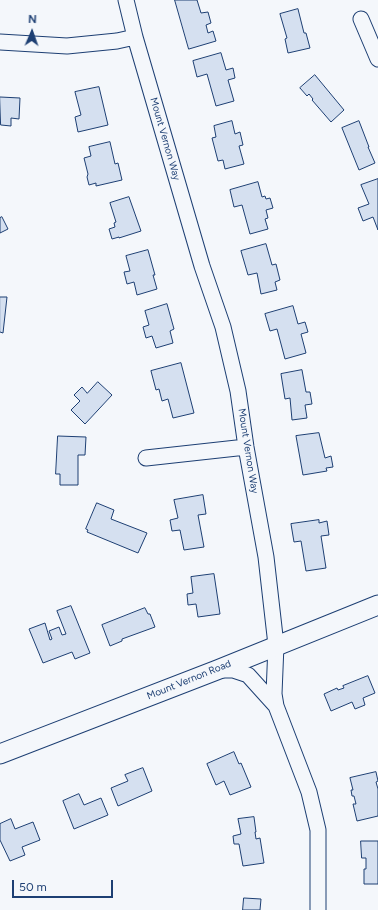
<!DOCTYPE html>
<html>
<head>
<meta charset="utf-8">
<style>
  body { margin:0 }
  #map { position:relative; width:378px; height:910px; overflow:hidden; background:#f4f7fb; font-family:Figtree,sans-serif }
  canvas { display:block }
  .north { position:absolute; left:12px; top:12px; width:40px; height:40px; -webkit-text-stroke:3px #f4f7fb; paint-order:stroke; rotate:2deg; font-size:11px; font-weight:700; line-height:16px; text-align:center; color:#1d3f73 }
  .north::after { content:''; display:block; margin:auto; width:14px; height:18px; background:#1d3f73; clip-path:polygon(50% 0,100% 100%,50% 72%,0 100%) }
  .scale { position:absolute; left:12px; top:880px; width:101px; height:18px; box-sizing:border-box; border:2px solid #1d3f73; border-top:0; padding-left:5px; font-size:12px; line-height:14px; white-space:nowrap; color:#1d3f73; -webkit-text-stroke:3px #f4f7fb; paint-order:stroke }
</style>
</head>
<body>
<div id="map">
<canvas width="378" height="910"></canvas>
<div class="north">N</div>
<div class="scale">50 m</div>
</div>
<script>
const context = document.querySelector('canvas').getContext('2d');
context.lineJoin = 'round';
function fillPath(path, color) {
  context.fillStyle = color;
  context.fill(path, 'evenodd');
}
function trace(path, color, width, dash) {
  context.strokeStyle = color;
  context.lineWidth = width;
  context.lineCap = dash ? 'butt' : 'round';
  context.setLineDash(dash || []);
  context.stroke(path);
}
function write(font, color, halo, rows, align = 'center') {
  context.font = font + ' Figtree,sans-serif';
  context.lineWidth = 3;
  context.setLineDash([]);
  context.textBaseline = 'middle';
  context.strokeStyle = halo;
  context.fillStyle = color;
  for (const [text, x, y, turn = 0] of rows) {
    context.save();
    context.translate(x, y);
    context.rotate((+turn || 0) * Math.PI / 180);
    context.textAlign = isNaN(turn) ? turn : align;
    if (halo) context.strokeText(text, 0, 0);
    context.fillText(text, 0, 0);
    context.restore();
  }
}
const building = new Path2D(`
  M175,0H197L201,13L208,12L211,23L206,25L208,33L213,31L216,41L189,49Z
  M298,9L304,33H306L310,48L288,53L285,39L287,38L280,14Z
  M221,53L226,70L233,68L235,78L228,80L234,101L216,106L207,74L197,77L193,61Z
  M315,75L344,110L331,122L312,100L313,99L309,94L307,96L300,88Z
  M99,87L108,125L78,132L75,117L81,115L75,92Z
  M0,97L20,98L19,119L11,118V126L1,125Z
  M232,121L235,134L240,132L243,145L239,146L244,164L225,169L223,160L218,161L212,138L216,137L214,126Z
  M359,121L369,147H368L375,163L359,170L342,128Z
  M110,142L115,164L118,163L122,180L96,186V183L89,185L87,177L88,174L84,158L91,156L89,147Z
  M378,179V230L373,217L363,221L358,208L369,204L361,185Z
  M258,182L262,197L265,196L266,199L270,198L273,208L266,210L268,218L265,219L268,229L250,234L242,205L234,207L230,190Z
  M129,197L141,231L119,238V237L112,239L109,229L115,227L114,223L116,222L110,203Z
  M2,217L8,229L0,233V218Z
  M266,244L272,265L276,264L280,280L275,282L277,290L261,294L257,273L248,275L241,251Z
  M148,250L155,275H153L157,289L137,295L134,282L127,284L124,272L130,271L126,256Z
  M0,297H7L3,333L0,332Z
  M167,304L174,329L170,331L173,343L156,348L152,336L146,338L143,327L149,325L145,311Z
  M293,306L298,324L305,322L308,332L301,334L306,353L285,359L277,329L270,331L265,314Z
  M181,363L194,413L173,418L168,399L162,401L159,389L156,390L151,371Z
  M302,370L306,392H310L312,404L305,405L307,418L292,420L290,398L285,399L281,374Z
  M98,382L112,395L85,424L71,410L80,401L74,395L82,387L87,393Z
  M319,433L325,458L331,456L333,467L326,468L327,471L303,475L296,436Z
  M58,436L86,437L85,455H78V485H60V474H56Z
  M203,495L206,514L198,515L204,547L184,550L180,530L172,531L170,520L178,518L174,500Z
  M97,503L114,510L111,519L147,533L138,553L87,532L88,530L86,529Z
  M319,520V523L327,521L329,535L321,536L326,568L306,571L301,541L294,542L291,524Z
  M214,574L220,614L198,617L196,604L188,605L187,594L193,593L191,577Z
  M71,606L90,653L75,659L72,652L43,663L29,629L45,623L50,640L52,639L49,631L59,627L62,635L66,634L57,611Z
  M145,608L148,614H150L155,627L122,639V641L110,646L102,625Z
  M368,676L375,693L363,698L365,705L355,709L352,702L331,711L324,694L337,688L338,690L344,688L343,686Z
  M234,752L239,764L241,763L251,787L230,795L224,781L216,785L207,764Z
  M143,768L152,791L118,806L111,788L128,781L125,775Z
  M376,772L378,781L376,782L378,789V816L357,821L353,804H356L354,796H352L351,790H353L350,778Z
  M79,794L84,805L101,798L108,815L74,829L63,801Z
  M254,817L256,832H255L256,839L260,838L264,863L243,866L239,844H234L233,836L241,834L238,819Z
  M11,819L15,829L33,822L40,840L22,847L25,855L10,861L0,840V824Z
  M361,841H378V884H364V869H366V858H362Z
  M244,898L261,899L260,910H243Z`);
const minor = new Path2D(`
  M126,0L135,37L202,266L223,327L238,391L246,447L266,557L276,645L274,694L276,706L309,792L318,830V910
  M361,19L378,59
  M0,42L67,46L117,41L135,37
  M146,458L246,447
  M218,670H233L248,675L276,706`);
const major = new Path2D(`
  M0,754L217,670L378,605`);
const streetNames = [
  ["Mount Vernon Way",165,139,74],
  ["Mount Vernon Way",248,451,81],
  ["Mount Vernon Road",189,680,-22]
];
fillPath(building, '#d5e0f0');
trace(building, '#1d3f73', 1);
trace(minor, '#1d3f73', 17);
trace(major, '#1d3f73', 21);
trace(minor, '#f4f7fb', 15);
trace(major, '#f4f7fb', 19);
write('10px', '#1d3f73', '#f4f7fb', streetNames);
</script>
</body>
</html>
